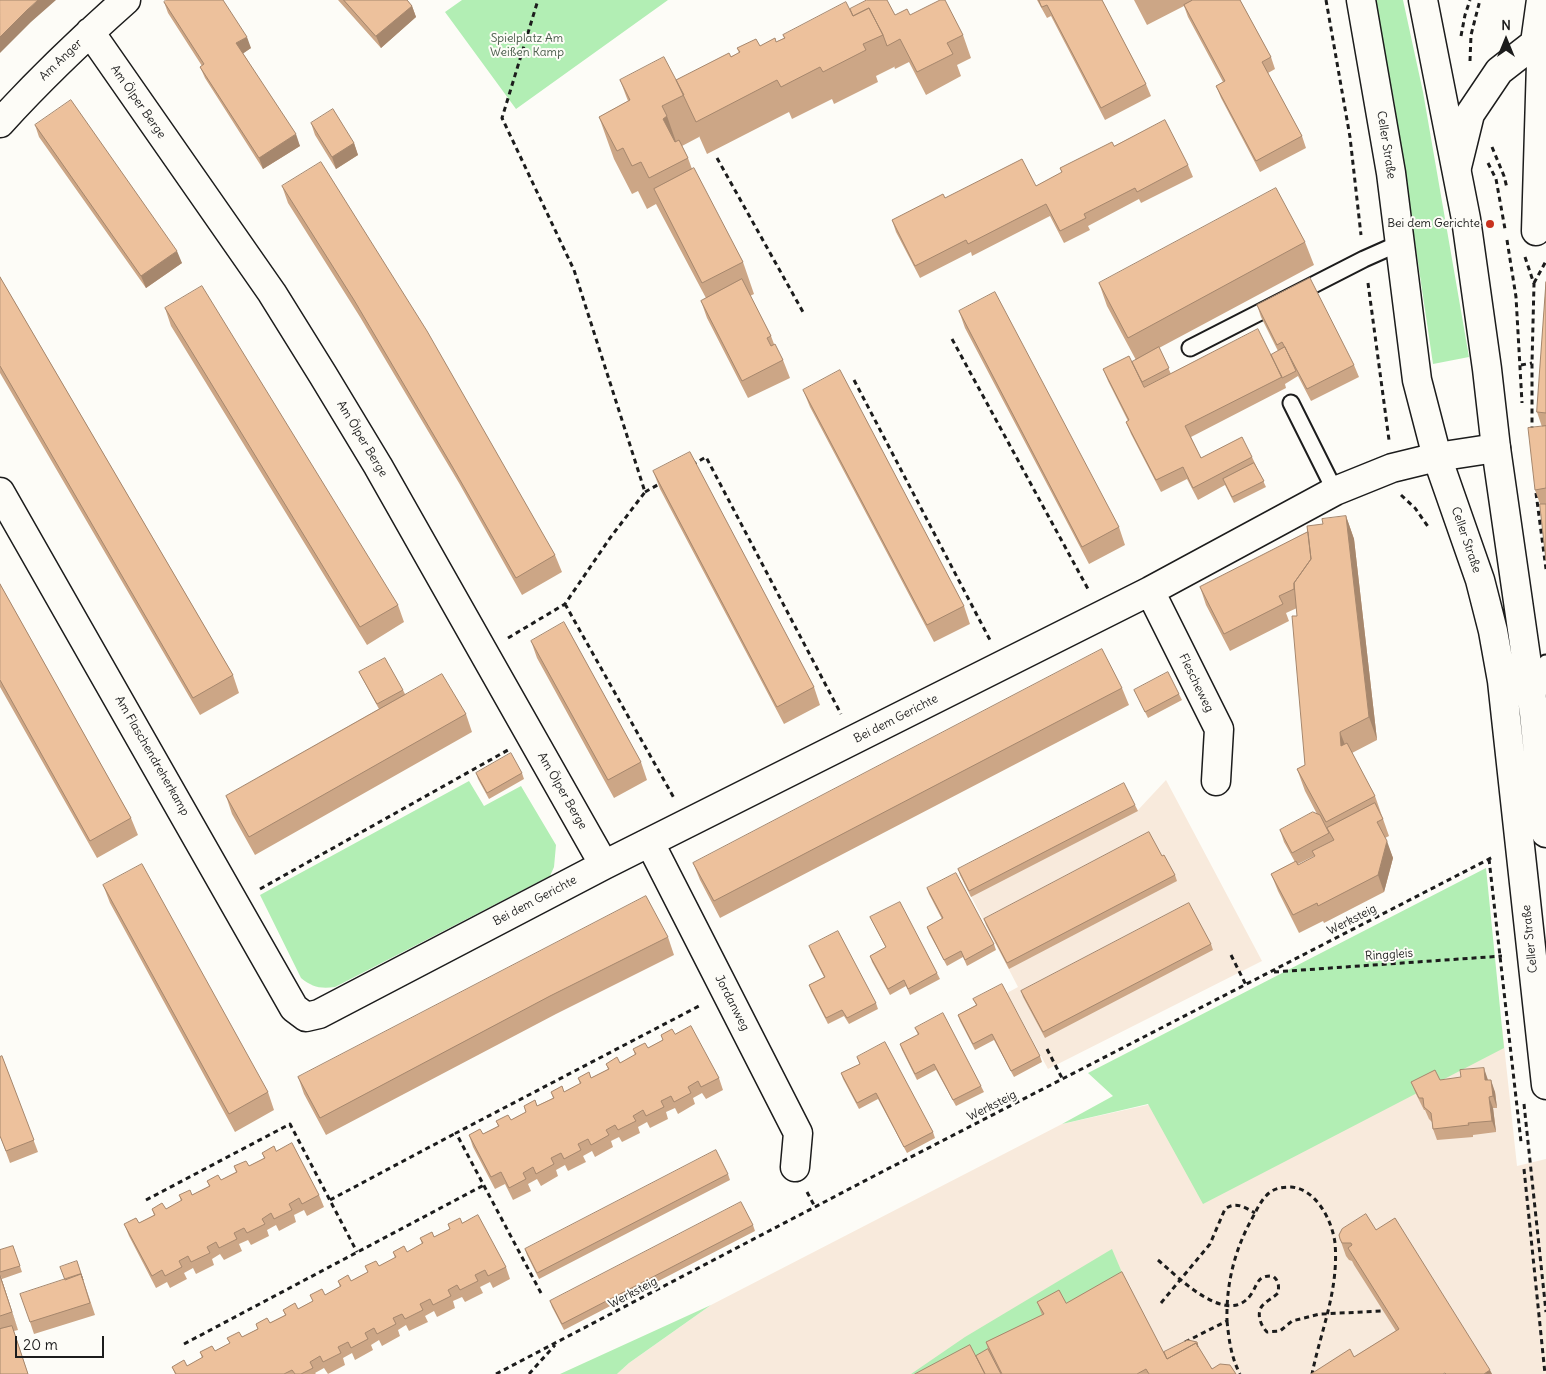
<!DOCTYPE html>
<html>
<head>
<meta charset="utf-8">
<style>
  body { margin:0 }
  #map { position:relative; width:1546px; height:1374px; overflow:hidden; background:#fdfcf7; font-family:Delius,sans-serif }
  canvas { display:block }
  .north { position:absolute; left:1481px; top:15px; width:50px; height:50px; -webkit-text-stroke:4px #fdfcf7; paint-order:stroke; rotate:0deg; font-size:14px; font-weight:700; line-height:20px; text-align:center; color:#1c1c1c }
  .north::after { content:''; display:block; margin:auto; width:18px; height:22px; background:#1c1c1c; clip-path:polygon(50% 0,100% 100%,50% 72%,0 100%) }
  .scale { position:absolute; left:15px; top:1336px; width:89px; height:22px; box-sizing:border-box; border:2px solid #1c1c1c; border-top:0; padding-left:6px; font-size:15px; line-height:18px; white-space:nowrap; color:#1c1c1c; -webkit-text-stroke:4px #fdfcf7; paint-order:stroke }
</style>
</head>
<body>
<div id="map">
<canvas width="1546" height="1374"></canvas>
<div class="north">N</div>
<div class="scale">20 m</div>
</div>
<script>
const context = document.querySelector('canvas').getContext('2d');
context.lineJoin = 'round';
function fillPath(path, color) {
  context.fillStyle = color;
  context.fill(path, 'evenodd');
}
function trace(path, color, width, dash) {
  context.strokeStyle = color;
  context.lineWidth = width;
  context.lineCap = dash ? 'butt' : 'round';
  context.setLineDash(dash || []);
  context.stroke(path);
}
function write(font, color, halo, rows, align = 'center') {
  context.font = font + ' Delius,sans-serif';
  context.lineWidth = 4;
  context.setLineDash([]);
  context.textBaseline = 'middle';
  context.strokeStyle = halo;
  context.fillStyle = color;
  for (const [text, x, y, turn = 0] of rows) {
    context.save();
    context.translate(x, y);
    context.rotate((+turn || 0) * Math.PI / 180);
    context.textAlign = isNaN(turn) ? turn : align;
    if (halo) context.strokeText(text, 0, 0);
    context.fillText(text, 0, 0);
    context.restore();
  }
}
const built = new Path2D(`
  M1166,780L1262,961L1048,1069L1007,993L1018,987L960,875L1138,810Z
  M1502,1026L1517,1166L1546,1159V1374H617L629,1363L711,1305L1062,1124Z`);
const green = new Path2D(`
  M462,0H668L516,109L445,12Z
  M1374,0H1403L1423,92L1469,357L1433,364L1394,100Z
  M469,781L484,806L521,786L556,845L554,867L550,876L335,987C320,989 312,987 301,978L260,895Z
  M1486,868L1504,1048L1203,1204L1148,1104L1062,1124L1113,1096L1088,1073Z
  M1112,1249L1129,1289L967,1374H911L965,1337Z
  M711,1305L629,1363L617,1374H560Z`);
const path = new Path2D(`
  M1326,0L1350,137L1361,235
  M1461,36L1465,15L1470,0
  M1470,61L1471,35L1480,0
  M1492,147L1504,176L1507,188
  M717,158L803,312
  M1488,163L1496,179L1505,229
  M1507,240L1516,297L1522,403
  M1525,257L1534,284L1532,363V432
  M1368,283L1389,440
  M1534,283L1546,261
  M952,339L1088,589
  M1521,365L1532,363
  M854,380L990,640
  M692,465L706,457L841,714
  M645,492L661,483
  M1536,493L1546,569
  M1401,495L1415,508L1429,528
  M565,604L674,798
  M508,638L565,604L610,538L645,492L574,270L502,118L538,0
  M1489,859L1521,1142
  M260,889L508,750
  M1231,955L1246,985
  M1274,972L1502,956
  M1047,1049L1063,1080
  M1524,1104L1546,1312
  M1524,1169L1545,1374
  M807,1192L815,1207
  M146,1200L290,1124L357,1252
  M330,1200L456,1133
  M1158,1260C1177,1276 1229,1330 1252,1293C1258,1283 1258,1275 1273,1276C1279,1281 1279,1286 1278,1293C1273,1298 1266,1301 1262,1306C1256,1314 1261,1326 1267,1332L1280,1331L1292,1321L1320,1314L1383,1311
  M541,1293L456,1133L701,1005
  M1161,1303L1210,1244L1225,1209C1236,1201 1244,1207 1255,1213
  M1227,1321C1229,1340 1231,1357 1240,1374
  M1185,1342L1227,1321C1226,1283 1235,1248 1254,1215C1258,1207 1262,1199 1269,1193C1275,1188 1283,1187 1291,1187C1316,1189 1332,1220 1335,1243C1339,1290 1321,1330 1312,1374
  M184,1344L484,1185
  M496,1374L874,1176L1493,857
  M529,1374L555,1345`);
const service = new Path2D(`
  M1190,348L1364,259L1400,243
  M1291,403L1335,491
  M1538,695L1546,663`);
const minor = new Path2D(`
  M90,32L272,293L323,375L378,466L604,865
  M0,123C40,79 82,39 126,0
  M1457,167L1470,114L1499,71L1535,43
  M1536,231L1541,63L1535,43L1541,0
  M0,492L294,1008L306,1017L319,1014L604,865L1150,591L1335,491L1392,468L1437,457L1496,448
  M1150,591L1219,729L1216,781
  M650,843L798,1133L795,1167`);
const secondary = new Path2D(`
  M1361,0L1391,173L1417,380L1437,457L1480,580L1493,631L1502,681L1546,1085
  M1423,0L1466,219L1487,369L1496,448L1534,713L1546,833`);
const wall = new Path2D(`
  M338,0H407L412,6L416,17L381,48Z
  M1037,0H1102L1146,84L1151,96L1105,120L1051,16L1047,18Z
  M1134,0H1240L1271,57L1275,69L1268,73L1302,136L1306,148L1260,172L1221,98L1216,86L1223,82L1188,17L1184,6L1147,25Z
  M164,2L251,48L243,53L300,146L263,169L205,78L200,67L202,66L168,13Z
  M850,9L895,15H910L963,35L971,58L957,65L961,76L926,95L909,62L895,69L894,66V67L876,76L878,82L834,104L832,99L792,119L789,112L707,154L699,136V137L682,146L688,158L692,169L743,262L754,294L750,296L771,336L774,344L783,360L790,378L748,398L707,318L701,301L706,298L665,221L656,204L647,209L638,191L632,194L614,159L599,117L628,101L620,80H676L739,53L737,48L760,46L776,42L784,38L783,35Z
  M311,123L354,143L358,155L336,169L315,135Z
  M35,125L182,263L146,288L39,137Z
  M1114,146L1188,165L1193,177L1141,203L1139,199L1088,226L1090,230L1064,243L1050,216L972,256L971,252L920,278L896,232L892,220L1036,186L1062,173L1060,168Z
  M282,186L555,555L562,572L522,595L459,483L360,317L288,203Z
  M1305,242L1314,265L1159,348L1171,374L1271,355L1278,351L1261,317L1257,305L1354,365L1359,377L1311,401L1298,376L1285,384L1286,388L1191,437L1201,458L1252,457L1266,487L1234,503L1225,485L1198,500L1187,479L1161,492L1131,434L1126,422L1128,421L1108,381L1103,369L1132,362L1136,360L1107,306L1099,283Z
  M0,277L233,675L239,693L200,715L0,373Z
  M1546,282V560L1540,504L1535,490L1542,427L1537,412Z
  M165,308L398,605L404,622L367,645L171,326Z
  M959,311L1119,527L1125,545L1089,564L965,328Z
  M803,390L964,606L970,624L934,642L810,407Z
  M653,471L814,687L820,705L784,724L660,489Z
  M1346,516L1354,539L1377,740L1352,753L1375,796L1389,836L1385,838L1393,858L1384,892L1324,923L1323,921L1299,933L1278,891L1271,874L1295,862L1284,842L1280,830L1317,814L1305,791L1297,769L1305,765L1297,608L1286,613L1289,621L1230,651L1206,605L1200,587L1323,524ZM1314,856V857L1298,865V864Z
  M0,584L131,818L138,835L97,858L0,687Z
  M531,641L641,762L647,780L614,798L537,658Z
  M359,672L403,690L405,694L466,714L472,732L255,855L232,814L226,796L379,709L362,678Z
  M1122,688L1129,705L720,918L700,880L693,863Z
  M1134,690L1179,694L1182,700L1148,718Z
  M476,773H522L524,779L489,799L478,779Z
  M1135,805L1138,811L971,897L960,875L958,869Z
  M1162,856L1175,875L1177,881L1009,969L986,925L984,919Z
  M103,885L268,1092L274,1110L235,1132L110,903Z
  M927,888L994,944L996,950L967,966L963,957L947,966L929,933L927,927L942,919L929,894Z
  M870,917L937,973L940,979L910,995L906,986L890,995L872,962L870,956L886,948L873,923Z
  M668,937L674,955L556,1014L326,1135L304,1094L298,1077Z
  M1211,944L1213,950L1045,1038L1023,997L1021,991Z
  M809,946L876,1003L878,1009L849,1024L844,1016L828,1024L811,991L809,985L824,977L811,952Z
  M973,999L1040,1056L1042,1062L1014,1077L994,1040L975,1050L960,1021L958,1015L976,1005Z
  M915,1028L981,1086L984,1092L956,1106L936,1070L917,1080L902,1050L900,1044L918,1035Z
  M675,1034L719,1078L723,1090L706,1099L702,1093L693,1098L695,1104L678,1114L675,1108L666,1112L668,1119L650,1128L647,1122L638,1127L640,1133L622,1142L619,1137L611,1141L613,1147L595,1157L592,1151L583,1156L586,1162L568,1171L565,1165L556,1170L558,1176L541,1186L537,1179L528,1184L531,1191L513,1200L505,1184L495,1189L473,1147L469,1135L483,1134L498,1126L496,1121L511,1120L526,1112L524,1106H537L553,1098L551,1092H564L580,1084L578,1078H591L608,1069L606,1064L620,1063L635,1055L633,1049L648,1048L663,1040L661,1035Z
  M2,1056L38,1152L10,1163L0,1136Z
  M857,1057L933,1132L935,1138L907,1153L878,1099L859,1109L843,1079L841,1073L860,1064Z
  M1440,1080H1488L1495,1092L1497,1108H1493L1496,1132L1473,1135V1137L1437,1140L1433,1129L1432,1122L1429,1119L1425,1110H1424L1416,1094L1411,1082Z
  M276,1151L319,1195L324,1207L307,1216L304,1210L294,1215L296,1222L279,1231L276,1225L267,1230L269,1236L251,1245L248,1240L239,1244L242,1251L224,1260L220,1254L212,1259L214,1265L196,1274L193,1268L184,1273L187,1279L170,1288L167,1282L156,1288L129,1236L124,1224L139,1223L154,1215L152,1209H166L181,1201L179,1195H192L209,1186L207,1181L221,1180L236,1172L234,1166H249L264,1158L262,1153Z
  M728,1174L730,1180L539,1279L527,1255L525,1249Z
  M462,1223L506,1267L510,1279L493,1288L490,1282L480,1287L483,1293L465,1302L462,1297L453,1301L455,1308L437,1317L434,1311L425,1316L428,1322L409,1331L406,1325L398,1330L400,1336L382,1346L379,1340L371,1345L373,1350L355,1360L352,1353L343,1358L345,1365L328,1374L324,1368L315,1373L316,1374H175L172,1367L187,1366L202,1358L200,1352L215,1351L230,1343L227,1338L242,1337L285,1315L283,1310L298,1309L313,1301L310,1295H325L340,1287L338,1281H351L368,1272L365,1266H379L395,1258L393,1252H407L422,1244L420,1238L434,1237L450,1229L448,1224Z
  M753,1225L755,1231L564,1330L552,1307L550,1301Z
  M1376,1230L1492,1374L1354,1357L1396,1331L1354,1265L1352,1261L1349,1260L1346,1256L1340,1239Z
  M13,1246L22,1272L2,1279L0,1274V1250Z
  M77,1261L95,1315L34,1334L30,1322L65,1280Z
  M0,1274L18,1330L14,1331L28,1374H0Z
  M1037,1302L1066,1303L1164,1352L1199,1348L1212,1369L1236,1374H915L976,1356L988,1349L986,1342L1042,1315Z`);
const shadedWall = new Path2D(`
  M38,0H56L31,22L0,53V37L27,10Z
  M412,6L416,17L381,48L376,36Z
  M247,37L251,48L241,55L236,43Z
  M667,116L682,159L663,119Z
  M296,134L300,146L263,169L259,158Z
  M354,143L358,155L336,169L332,157Z
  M177,251L182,263L146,288L141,276Z
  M1346,516L1354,539L1377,740L1369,717Z
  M1340,732L1349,755L1341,746Z
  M1387,841L1393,858L1384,892L1378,875Z
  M1484,1068L1488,1080H1485Z
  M1491,1080L1495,1092L1497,1108L1493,1096Z
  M1489,1097L1493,1108L1496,1132L1492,1121Z
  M0,1274L18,1330L0,1276Z
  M1490,1370L1492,1374H1484Z`);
const building = new Path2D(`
  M0,0H38L27,10L0,37Z
  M166,0H223L247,37L236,43L296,134L259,158L200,67L204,64L164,2Z
  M344,0H407L412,6L376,36Z
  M867,0H887L895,15L907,9L910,15L940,0H945L963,35L947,43L953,54L917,72L900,39L887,46L883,35L869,8L853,16L850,9Z
  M1039,0H1102L1146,84L1101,108L1047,5L1042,7Z
  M1193,0H1240L1271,57L1262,62L1302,136L1256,161L1216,86L1225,81L1184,5Z
  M846,2L853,16L869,8L883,35L863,44L866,50L823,72L820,67L781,87L777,80L696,122L676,80L729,53L731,57L740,52L737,48L756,39L760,46L775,38L776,42L785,38L783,35Z
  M664,57L684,95L662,106L667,116L663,119L675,142L679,140L688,158L649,178L641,162L632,166L623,148L617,151L599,117L630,100L620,80Z
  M71,100L177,251L141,276L35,125Z
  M333,109L354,143L332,157L311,123Z
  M1165,120L1188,165L1137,192L1135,188L1084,214L1086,218L1060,231L1046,204L968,244L966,240L915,266L892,220L943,194L945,198L1022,159L1036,186L1062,172L1060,168L1112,142L1114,146Z
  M321,162L427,331L555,555L516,578L452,466L354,300L282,186Z
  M694,168L743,262L702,283L654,189Z
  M1276,188L1305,242L1128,338L1099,283Z
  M0,277L233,675L193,698L0,366Z
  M1310,278L1354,365L1307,389L1282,342L1277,345L1257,305Z
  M742,279L771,336L767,338L771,346L775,344L783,360L742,381L701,301Z
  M1546,282V413L1537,412Z
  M202,286L398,605L360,627L165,308Z
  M995,292L1119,527L1082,547L959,311Z
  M1258,329L1282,377L1185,426L1201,458L1242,437L1252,457L1193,488L1183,467L1156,480L1126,422L1129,420L1103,369L1129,356L1144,387Z
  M1159,347L1169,368L1142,382L1132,362Z
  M1285,347L1296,371L1282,378L1271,355Z
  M840,370L964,606L927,625L803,390Z
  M1546,426V488L1535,490L1528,428Z
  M690,452L814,687L777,707L653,471Z
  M1254,463L1264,481L1232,497L1223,479Z
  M1540,504H1546V560Z
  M1346,516L1369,717L1340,732L1341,746L1347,743L1375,796L1326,822L1297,769L1305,765L1292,616H1297L1294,583L1311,559L1307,526L1323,524L1322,519Z
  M1308,532L1311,559L1294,583V589L1279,596L1283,604L1224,634L1200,587Z
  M0,584L131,818L90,841L0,680Z
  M564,622L641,762L608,780L531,641Z
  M1102,649L1122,688L714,901L693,863Z
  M385,658L403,690L377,704L359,672Z
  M1168,672L1179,694L1145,712L1134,690Z
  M442,674L466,714L249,837L226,796Z
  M511,753L522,773L487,793L476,773Z
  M1124,783L1135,805L969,891L958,869Z
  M1375,803L1383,819L1377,822L1387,841L1378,875L1318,906L1317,903L1293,915L1271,874L1296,861L1298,865L1315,856L1312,851L1334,840L1327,828Z
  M1313,812L1320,815L1329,833L1292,853L1280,830Z
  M1149,832L1162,856L1164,855L1175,875L1007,963L984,919Z
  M142,864L268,1092L229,1114L103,885Z
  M956,873L994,944L965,960L961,951L944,960L927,927L943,918L927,888Z
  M646,896L668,937L550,996L320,1118L298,1077Z
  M900,902L937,973L908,989L904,980L888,989L870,956L886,947L870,917Z
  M1189,903L1211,944L1043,1032L1021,991Z
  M838,931L876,1003L847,1018L842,1010L826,1018L809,985L825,977L809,946Z
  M1002,984L1040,1056L1011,1071L992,1034L973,1044L958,1015L977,1005L973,999Z
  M943,1013L981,1086L953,1100L934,1064L915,1074L900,1044L919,1034L915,1028Z
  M691,1026L719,1078L701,1087L698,1081L688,1087L691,1093L674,1102L671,1096L661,1101L664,1107L646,1116L643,1110L633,1116L636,1121L618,1130L615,1125L606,1130L609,1135L591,1145L588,1139L578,1144L581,1150L564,1159L561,1153L551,1158L554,1164L536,1174L533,1167L523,1173L526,1179L509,1188L501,1172L491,1177L469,1135L480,1129L483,1134L499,1126L496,1121L508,1115L511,1120L526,1112L524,1106L535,1100L537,1106L554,1098L551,1092L562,1086L564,1092L581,1083L578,1078L589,1072L591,1078L609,1069L606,1064L617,1057L620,1063L636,1054L633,1049L645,1043L648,1048L663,1040L661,1035L672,1029L675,1034Z
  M885,1042L933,1132L904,1147L876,1093L857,1103L841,1073L860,1064L857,1057Z
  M2,1056L34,1140L6,1151L0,1136V1057Z
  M1484,1068L1485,1080H1491L1493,1096L1489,1097L1492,1121L1468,1123L1469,1125L1433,1129L1431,1113L1424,1107L1423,1098H1419L1411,1082L1435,1070L1440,1080L1461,1077L1460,1070Z
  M292,1143L319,1195L302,1204L299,1198L289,1204L292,1210L274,1219L271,1213L262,1219L265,1224L247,1233L244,1228L234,1233L237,1239L219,1248L216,1242L207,1247L210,1253L191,1262L188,1256L179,1261L182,1267L165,1276L162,1270L152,1276L124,1224L136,1218L139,1223L155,1215L152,1209L162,1203L166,1209L182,1200L179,1195L190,1190L192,1195L210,1186L207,1181L218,1175L221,1180L237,1172L234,1166L246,1161L249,1166L265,1158L262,1153L274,1146L276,1151Z
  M716,1150L728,1174L537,1273L525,1249Z
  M741,1202L753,1225L562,1324L550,1301Z
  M1366,1214L1376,1230L1395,1218L1490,1370L1484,1374H1446L1445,1373L1443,1374H1311L1350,1349L1354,1357L1399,1329L1348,1248L1352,1245L1351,1243H1342L1340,1239L1339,1235L1342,1229Z
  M478,1215L506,1267L488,1276L485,1270L475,1275L478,1281L460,1290L457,1285L448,1290L451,1296L433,1305L430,1299L420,1304L423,1310L405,1319L402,1314L393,1318L396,1324L377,1334L374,1328L365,1333L368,1339L351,1348L348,1342L338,1347L341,1353L323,1362L320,1356L310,1362L313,1368L301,1374H295L292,1370L284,1374H176L172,1367L184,1360L187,1366L203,1357L200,1352L212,1346L215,1351L230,1343L227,1338L239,1332L242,1337L258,1329L256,1324L267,1318L270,1323L286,1315L283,1310L295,1303L298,1309L313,1301L310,1295L322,1289L325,1295L341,1286L338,1281L348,1275L351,1281L368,1272L365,1266L376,1261L379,1266L396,1257L393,1252L404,1246L407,1252L423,1243L420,1238L432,1232L434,1237L450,1229L448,1224L460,1218L462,1223Z
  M13,1246L20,1266L0,1272V1250Z
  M77,1261L83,1280L81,1274L65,1280L60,1267Z
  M1122,1272L1167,1359L1196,1343L1212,1369L1220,1364L1230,1365L1236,1374H1149L1146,1369L1137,1374H1002L986,1342L1044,1314L1037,1302L1059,1290L1066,1303Z
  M81,1274L90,1303L30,1322L20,1294Z
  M0,1276L12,1312L0,1316Z
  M12,1326L28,1374H0V1329Z
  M1188,1340L1197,1342L1198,1347L1196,1343L1167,1359L1164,1352Z
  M970,1345L985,1374H915Z
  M988,1349L1001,1374H985L976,1356Z`);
const markers = [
  [1490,224,5,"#c8321e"]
];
const parkNames = [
  ["Spielplatz Am",527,39],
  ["Weißen Kamp",527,53]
];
const streetNames = [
  ["Am Anger",61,60,-44],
  ["Am Ölper Berge",138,102,55],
  ["Celler Straße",1386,145,81],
  ["Am Ölper Berge",362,439,59],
  ["Celler Straße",1466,540,71],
  ["Flescheweg",1196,683,64],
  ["Bei dem Gerichte",896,719,-27],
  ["Am Flaschendreherkamp",152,756,60],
  ["Am Ölper Berge",562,791,60],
  ["Bei dem Gerichte",535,901,-28],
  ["Werksteig",1352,920,-27],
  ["Celler Straße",1530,939,-96],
  ["Ringgleis",1389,955,-4],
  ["Jordanweg",732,1003,63],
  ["Werksteig",992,1106,-27],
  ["Werksteig",633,1293,-28]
];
const poiNames = [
  ["Bei dem Gerichte",1480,224]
];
fillPath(built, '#f8eadc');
fillPath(green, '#b2eeb4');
trace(service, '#1c1c1c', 19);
trace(minor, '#1c1c1c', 31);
trace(secondary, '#1c1c1c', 31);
trace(path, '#1c1c1c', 3, [5, 4]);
trace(service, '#fdfcf7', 15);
trace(minor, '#fdfcf7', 28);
trace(secondary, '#fdfcf7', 28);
fillPath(wall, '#cca686');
fillPath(shadedWall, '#a6876d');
fillPath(building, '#edc19c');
trace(building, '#a6876d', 1);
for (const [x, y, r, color] of markers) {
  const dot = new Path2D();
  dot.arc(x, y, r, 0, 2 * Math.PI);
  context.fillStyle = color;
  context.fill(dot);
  trace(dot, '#fdfcf7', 2);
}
write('12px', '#495b4a', '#fdfcf7', parkNames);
write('12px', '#1c1c1c', '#fdfcf7', streetNames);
write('12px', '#1c1c1c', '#fdfcf7', poiNames, 'right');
</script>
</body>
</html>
